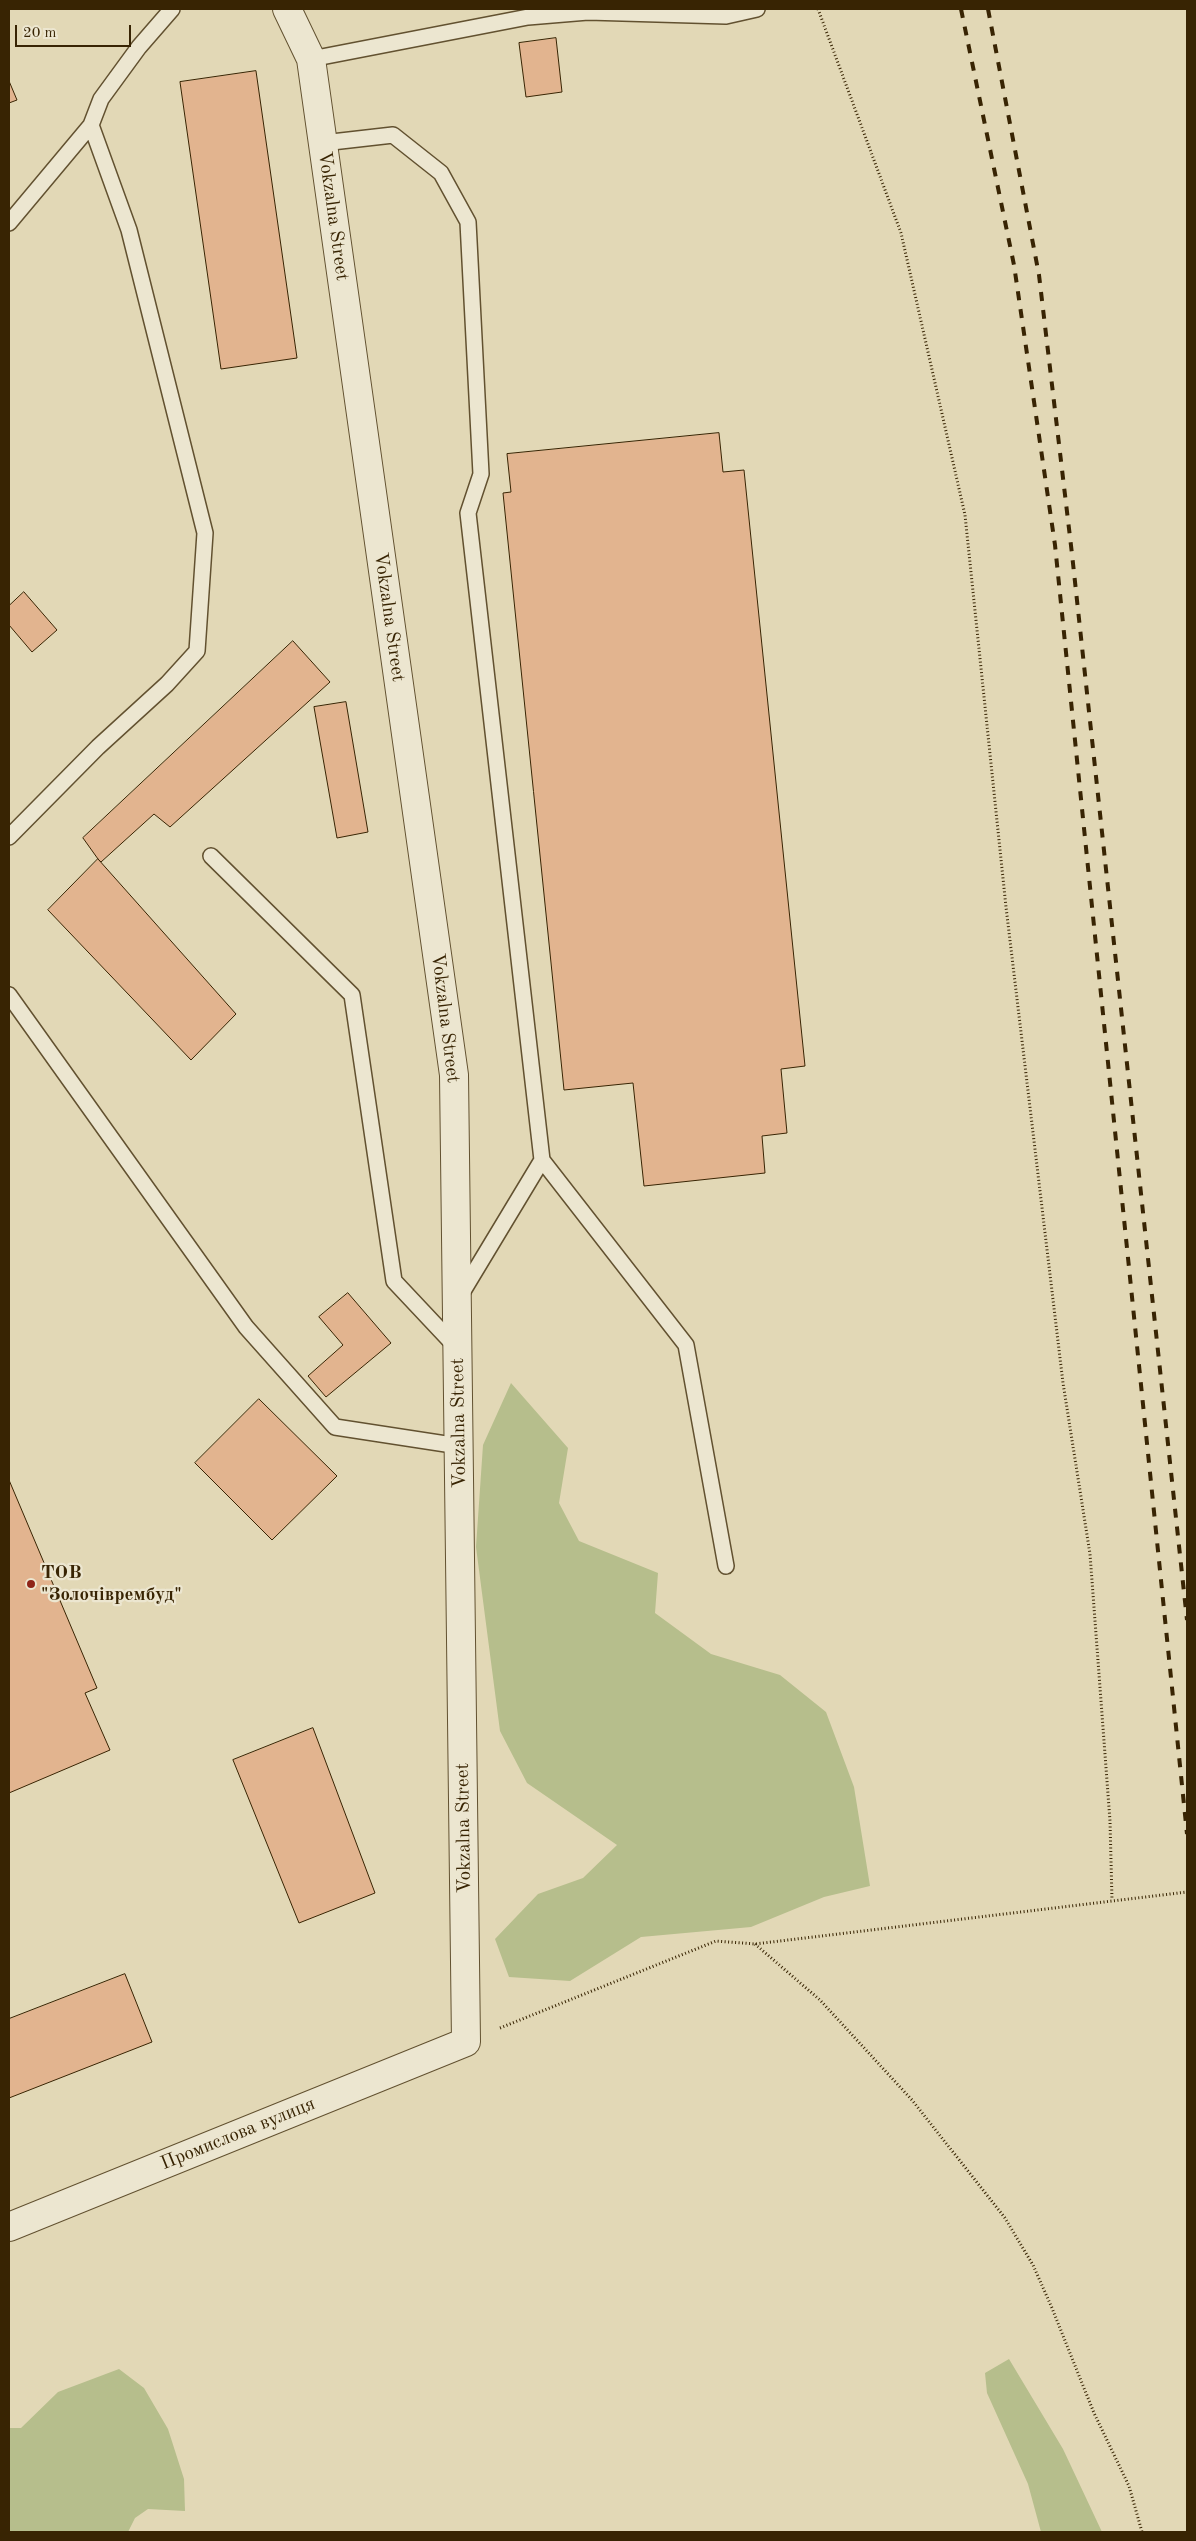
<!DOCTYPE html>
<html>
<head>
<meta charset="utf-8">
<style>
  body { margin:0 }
  #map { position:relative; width:1196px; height:2541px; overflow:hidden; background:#e2d8b6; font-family:"Old Standard TT",serif }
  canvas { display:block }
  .frame { position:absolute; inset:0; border:10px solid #382403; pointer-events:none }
  .scale { position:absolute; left:15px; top:25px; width:116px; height:22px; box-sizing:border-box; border:2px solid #382403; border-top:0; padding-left:6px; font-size:15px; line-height:18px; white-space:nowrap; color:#382403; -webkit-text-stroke:4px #ece6d0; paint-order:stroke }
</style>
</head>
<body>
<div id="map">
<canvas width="1196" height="2541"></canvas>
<div class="frame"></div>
<div class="scale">20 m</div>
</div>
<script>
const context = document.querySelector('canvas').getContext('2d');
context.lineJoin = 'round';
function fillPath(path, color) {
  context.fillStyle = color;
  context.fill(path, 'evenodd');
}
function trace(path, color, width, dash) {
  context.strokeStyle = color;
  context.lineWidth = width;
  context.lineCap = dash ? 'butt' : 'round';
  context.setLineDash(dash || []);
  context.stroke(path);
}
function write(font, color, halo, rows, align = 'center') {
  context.font = font + ' "Old Standard TT",serif';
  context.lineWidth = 4.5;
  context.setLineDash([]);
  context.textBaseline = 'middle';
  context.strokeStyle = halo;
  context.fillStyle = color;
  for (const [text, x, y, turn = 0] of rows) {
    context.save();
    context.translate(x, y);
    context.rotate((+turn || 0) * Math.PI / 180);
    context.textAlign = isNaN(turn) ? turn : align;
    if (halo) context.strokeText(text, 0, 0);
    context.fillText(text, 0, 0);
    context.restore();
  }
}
const green = new Path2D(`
  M511,1383L568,1448L559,1503L579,1541L658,1573L655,1613L711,1654L780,1675L826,1712L854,1787L870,1886L824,1897L751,1927L641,1937L570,1981L509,1977L495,1939L538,1894L583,1878L617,1845L527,1783L500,1731L476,1547L483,1445Z
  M1009,2359L1063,2449L1102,2532H1041L1028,2484L987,2393L985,2373Z
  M119,2369L144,2388L168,2429L184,2479L185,2511L148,2509L135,2518L128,2532H9V2428H21L58,2392Z`);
const building = new Path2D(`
  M556,38L562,92L526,97L519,43Z
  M256,71L297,358L221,369L180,82Z
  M9,81L17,100L9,103Z
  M719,433L723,472L744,470L805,1066L781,1069L787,1133L762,1136L765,1173L644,1186L633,1083L564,1090L503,493L511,492L507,454Z
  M24,592L57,630L32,652L9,625V606Z
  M293,641L330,682L170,827L154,814L101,862L98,859L83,838Z
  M346,702L368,832L337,838L314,707Z
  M98,859L236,1014L191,1060L48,910Z
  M348,1293L391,1343L326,1397L308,1376L343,1345L319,1317Z
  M259,1399L337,1476L272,1540L195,1463Z
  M9,1480L97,1688L85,1693L110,1750L9,1793Z
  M313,1728L375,1893L299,1923L233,1760Z
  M125,1974L152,2042L9,2098V2019Z`);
const path = new Path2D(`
  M818,9L901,233L965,515L1006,907L1063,1383L1090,1554L1110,1821L1112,1900
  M755,1944L820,2000L912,2100L1005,2218L1033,2265L1052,2308L1094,2413L1129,2486L1142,2532
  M500,2028L716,1941L755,1944L1187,1892`);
const lane = new Path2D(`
  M311,59L528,17L588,12L726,16L757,9
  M323,143L393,135L441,173L468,222L481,474L468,513L542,1160L686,1345L726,1566
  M9,223L91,125L101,99L139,47L172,9
  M9,837L98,747L167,684L197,651L205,533L129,230L91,125
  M211,856L352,995L394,1281L457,1348
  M9,995L246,1327L335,1427L459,1446
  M460,1296L542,1160`);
const street = new Path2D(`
  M9,2227L466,2042L454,1075L311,59L287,9`);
const rail = new Path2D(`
  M961,9L1014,265L1055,545L1187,1834
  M988,9L1039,275L1072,554L1187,1620`);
const markers = [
  [31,1584,5,"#8f2418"]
];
const streetNames = [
  ["Vokzalna Street",333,216,82],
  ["Vokzalna Street",389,617,82],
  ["Vokzalna Street",445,1018,83],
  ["Vokzalna Street",459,1423,-91],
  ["Vokzalna Street",464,1828,-91],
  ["Промислова вулиця",238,2134,-22]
];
const poiNames = [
  ["ТОВ",41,1573],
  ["\"Золочіврембуд\"",41,1595]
];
fillPath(green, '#b6be8c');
fillPath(building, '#e2b48f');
trace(building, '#382403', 1);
trace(lane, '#625130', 18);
trace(street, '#625130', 30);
trace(path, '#382403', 3, [1, 2.5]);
trace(lane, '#ece6d0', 15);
trace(street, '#ece6d0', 28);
trace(rail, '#382403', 4, [9, 9]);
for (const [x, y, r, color] of markers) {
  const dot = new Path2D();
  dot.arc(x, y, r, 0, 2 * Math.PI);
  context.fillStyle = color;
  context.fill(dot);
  trace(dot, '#ece6d0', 2);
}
write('19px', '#382403', '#ece6d0', streetNames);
write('bold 19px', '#382403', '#ece6d0', poiNames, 'left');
</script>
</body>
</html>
